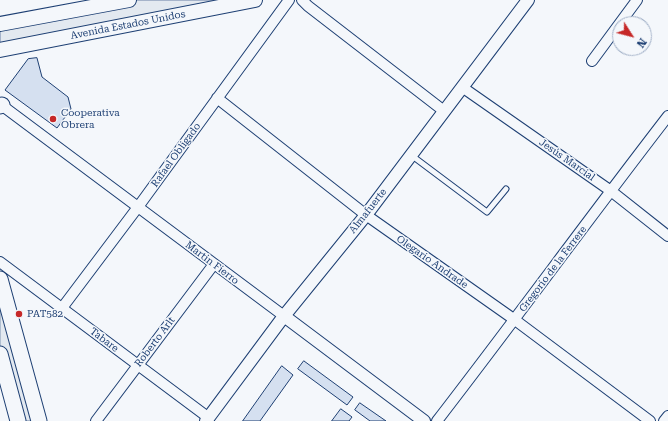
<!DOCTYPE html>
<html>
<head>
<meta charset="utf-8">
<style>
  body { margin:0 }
  #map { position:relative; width:668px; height:421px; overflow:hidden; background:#f4f7fb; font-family:"Roboto Serif",serif }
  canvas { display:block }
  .north { position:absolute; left:612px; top:16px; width:40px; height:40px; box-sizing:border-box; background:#f4f7fb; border:1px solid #9eadc5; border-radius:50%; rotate:126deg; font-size:11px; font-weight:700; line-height:16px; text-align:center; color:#1d3f73 }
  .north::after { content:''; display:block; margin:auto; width:14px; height:18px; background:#c62828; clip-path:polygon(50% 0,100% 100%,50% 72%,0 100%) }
</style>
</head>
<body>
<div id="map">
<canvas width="668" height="421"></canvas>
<div class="north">N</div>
</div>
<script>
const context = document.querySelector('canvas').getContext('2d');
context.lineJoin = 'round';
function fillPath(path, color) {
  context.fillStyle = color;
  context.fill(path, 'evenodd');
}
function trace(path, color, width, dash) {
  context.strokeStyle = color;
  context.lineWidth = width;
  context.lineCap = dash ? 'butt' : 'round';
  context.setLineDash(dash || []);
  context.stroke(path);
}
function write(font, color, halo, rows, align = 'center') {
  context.font = font + ' "Roboto Serif",serif';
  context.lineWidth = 3;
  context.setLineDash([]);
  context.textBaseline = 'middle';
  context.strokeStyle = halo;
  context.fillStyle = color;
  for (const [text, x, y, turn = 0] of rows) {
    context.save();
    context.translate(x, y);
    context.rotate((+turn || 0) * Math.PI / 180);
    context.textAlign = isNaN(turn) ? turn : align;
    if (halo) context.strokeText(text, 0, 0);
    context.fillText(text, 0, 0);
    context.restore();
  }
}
const green = new Path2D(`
  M129,0H255L0,50V24Z
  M0,279L39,421H18L0,354Z`);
const building = new Path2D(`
  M37,58L42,77L68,97L71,109L57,128L5,90L28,59Z
  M304,361L353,397L347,405L298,369Z
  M282,366L293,375L260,421H243Z
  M360,403L386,421H370L355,410Z
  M341,409L352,417L349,421H332Z`);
const service = new Path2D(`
  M411,155L487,212L506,189`);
const minor = new Path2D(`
  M302,0L308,6L444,111
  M592,61L637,0
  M462,87L611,191L668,236
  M217,98L366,215L515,320L650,421
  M0,104L284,316
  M0,262L209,418
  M62,308L138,207L289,0
  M96,421L214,264
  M437,421C515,320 590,217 668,116
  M664,421L668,416`);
const tertiary = new Path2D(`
  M284,316L424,421
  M206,421L284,316L366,215L528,0`);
const secondary = new Path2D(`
  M0,24L129,0
  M0,50L255,0`);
const primary = new Path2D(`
  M0,106L2,105
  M0,279L39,421
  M0,354L18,421`);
const markers = [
  [53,119,4,"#c62828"],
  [19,314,4,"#c62828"]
];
const streetNames = [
  ["Avenida Estados Unidos",128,25,-11],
  ["Rafael Obligado",176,155,-54],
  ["Jesús Marcial",567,160,35],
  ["Almafuerte",368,211,-52],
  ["Olegario Andrade",432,262,35],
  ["Martin Fierro",212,263,37],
  ["Gregorio de la Ferrere",553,269,-53],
  ["Tabare",104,340,37],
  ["Roberto Arlt",155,342,-53]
];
const poiNames = [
  ["Cooperativa",61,113],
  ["Obrera",61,125],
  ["PAT582",27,314]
];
fillPath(green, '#e3e9f0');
trace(green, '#687fa3', 1);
fillPath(building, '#d5e0f0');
trace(building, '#1d3f73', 1);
trace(service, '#1d3f73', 7);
trace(minor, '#1d3f73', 12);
trace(tertiary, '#1d3f73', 14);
trace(secondary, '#1d3f73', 16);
trace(primary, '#1d3f73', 17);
trace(service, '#f4f7fb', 5);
trace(minor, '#f4f7fb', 10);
trace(tertiary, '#f4f7fb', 12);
trace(secondary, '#f4f7fb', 14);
trace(primary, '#f4f7fb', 15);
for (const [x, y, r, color] of markers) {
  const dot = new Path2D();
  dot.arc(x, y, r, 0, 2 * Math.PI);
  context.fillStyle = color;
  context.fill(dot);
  trace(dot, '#f4f7fb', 1.5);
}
write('10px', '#1d3f73', '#f4f7fb', streetNames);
write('10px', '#1d3f73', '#f4f7fb', poiNames, 'left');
</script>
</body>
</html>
